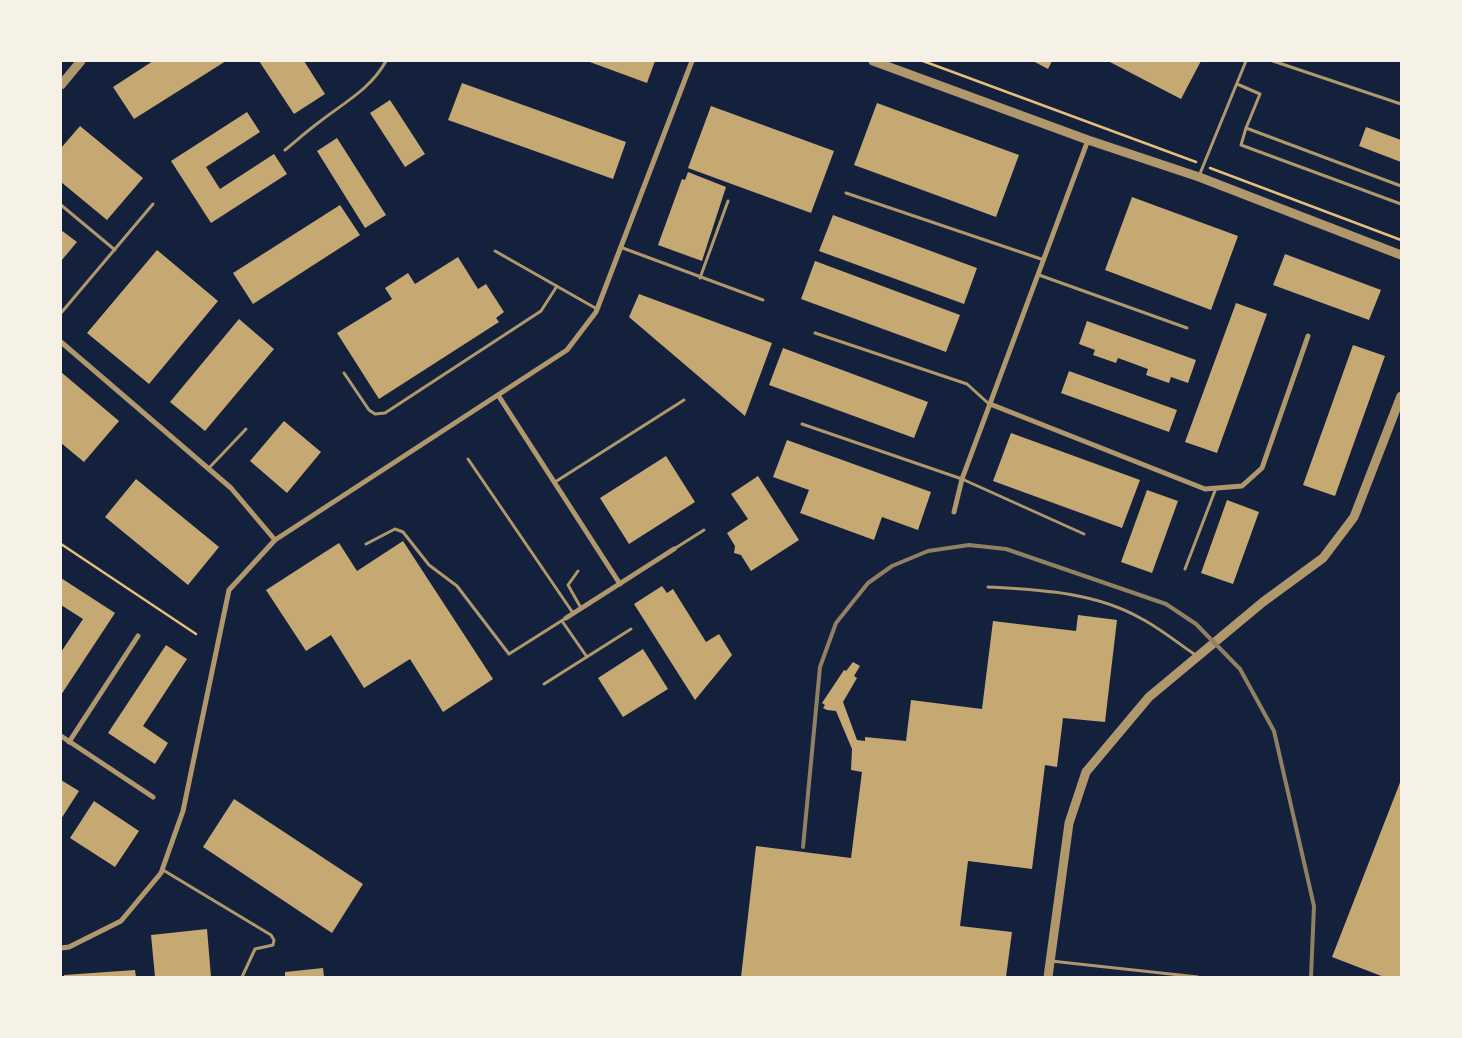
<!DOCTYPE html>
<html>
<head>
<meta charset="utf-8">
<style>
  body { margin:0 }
  #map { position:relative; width:1462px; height:1038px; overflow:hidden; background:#14213d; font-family:"Fira Sans Condensed",sans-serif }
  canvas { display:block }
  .frame { position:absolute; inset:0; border:62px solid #f6f1e7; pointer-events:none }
</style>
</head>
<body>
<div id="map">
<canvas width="1462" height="1038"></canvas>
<div class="frame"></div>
</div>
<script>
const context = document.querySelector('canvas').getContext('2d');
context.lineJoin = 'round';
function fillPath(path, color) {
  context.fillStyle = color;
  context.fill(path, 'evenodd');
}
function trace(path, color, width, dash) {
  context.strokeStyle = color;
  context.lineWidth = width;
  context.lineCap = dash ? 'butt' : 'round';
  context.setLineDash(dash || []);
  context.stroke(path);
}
const building = new Path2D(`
  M153,61H226L134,119L113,87Z
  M259,61H304L325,94L294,114Z
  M587,61H655L647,83Z
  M1033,61H1052L1048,69Z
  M1108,61H1201L1181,99Z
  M462,83L626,142L613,179L448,120Z
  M390,100L425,154L405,167L370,113Z
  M877,103L1019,155L996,217L854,165Z
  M711,106L834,151L811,213L688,168Z
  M247,112L260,132L206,167L220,189L274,154L287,174L211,223L171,161Z
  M80,126L143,178L107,220L61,182V148Z
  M1366,127L1401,140V162L1359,146Z
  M337,138L386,215L365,228L317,151Z
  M688,172L726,187L702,261L658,245L682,179L685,180Z
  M1132,197L1238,236L1211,310L1105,270Z
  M340,205L360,235L253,304L233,273Z
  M833,215L977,268L964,304L819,251Z
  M61,230L77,242L61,261Z
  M157,250L218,301L149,384L87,333Z
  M1285,254L1381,290L1369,320L1273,285Z
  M458,257L478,289L486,284L504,312L496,318L499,322L379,399L337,333L392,299L385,288L408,273L415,284Z
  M815,261L960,315L946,352L801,299Z
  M639,294L772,343L745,416L629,317Z
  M1236,303L1267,314L1217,453L1185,442Z
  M239,319L274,349L205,431L170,402Z
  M1087,321L1196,360L1188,383L1171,377L1169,383L1146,375L1148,369L1118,358L1116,363L1093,355L1095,350L1079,344Z
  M1353,345L1385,356L1335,496L1303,485Z
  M783,348L928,402L914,438L769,385Z
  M1069,371L1177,410L1169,432L1061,393Z
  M61,372L119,421L84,462L61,443Z
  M284,421L321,452L287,493L250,461Z
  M1011,433L1140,480L1122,528L993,481Z
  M787,440L931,492L918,530L882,517L874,540L800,513L809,490L773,477Z
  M666,456L695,502L629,544L600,498Z
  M758,476L799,540L751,571L741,555L734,553L735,546L727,533L748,519L731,494Z
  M136,479L219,547L188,585L105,517Z
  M1147,490L1178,501L1152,573L1121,562Z
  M1227,500L1259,512L1233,584L1201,573Z
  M403,541L493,679L443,712L410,659L364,688L331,635L306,651L266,590L339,543L357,571Z
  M61,578L115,613L61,695V652L83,619L61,605Z
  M662,586L667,593L673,589L706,642L719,634L732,655L695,700L634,604Z
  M1078,615L1117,620L1105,722L1063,718L1057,767L1045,765L1032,869L968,861L960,926L1012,932L1006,977H741L756,846L851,858L862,772L851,770L852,749L836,711L827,710L823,708L825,705L822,703L844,670L846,671L853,662L860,666L854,676L857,678L843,702L857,740L865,741V737L906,741L911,700L982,709L993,621L1076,631Z
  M166,645L187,659L143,726L168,743L155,764L108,733Z
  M643,649L668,689L623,717L598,678Z
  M61,780L79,791L61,819Z
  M1401,780V977H1384L1332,957Z
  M234,799L363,884L332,933L203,847Z
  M94,801L139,831L115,867L70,838Z
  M207,929L211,977H155L151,935Z
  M323,968L324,977H285V972Z
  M135,970L136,977H64V975Z`);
const path = new Path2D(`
  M923,61L1196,162
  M1210,168L1401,240
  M61,544L196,634`);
const service = new Path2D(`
  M1273,61L1401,104
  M1237,84L1260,94L1246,128
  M285,150C296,141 307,131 318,123C343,103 370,90 386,61
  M1199,176L1246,61
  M1401,186L1246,128L1241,145L1401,204
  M846,193L1044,260
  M61,205L115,250
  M620,247L763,300
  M495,251L597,309
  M1039,275L1187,328
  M700,278L728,201
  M61,313L153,204
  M815,333L967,384L989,404
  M344,373L369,410L375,414L385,413L541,311L557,286
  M802,424L962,479L1084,534
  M468,459L573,613
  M209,468L246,429
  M555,482L684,400
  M366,544L395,529L403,532L429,565L457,586L509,654L566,618
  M674,549L704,530
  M1185,569L1216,488
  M578,571L568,585L581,608
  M988,587C1041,590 1095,592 1142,619C1161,629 1179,644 1197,656
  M562,621L587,657
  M544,684L631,629
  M163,870L271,935L274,940L273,945L255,949L242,977
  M1051,961L1198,977`);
const minor = new Path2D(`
  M61,342L231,488L275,540
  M498,395L620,584
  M990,404L1205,489L1242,486L1262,468L1308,336
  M954,512L962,479L1088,140
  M566,618L674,549
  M61,736L153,797
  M69,742L138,636
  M61,948L69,947L121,921L161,873L183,811L229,590L275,540L567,350L596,312L692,61`);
const tertiary = new Path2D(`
  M873,61L1088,140L1199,177L1401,255
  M61,85L81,61
  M1048,977L1069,823L1086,772L1149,697L1263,602L1323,558L1354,517L1401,396`);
const rail = new Path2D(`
  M803,847L820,667L836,623L868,583L892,566L928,551L969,545L1006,549L1166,604L1196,624L1240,669L1274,731L1314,906L1311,977`);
fillPath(building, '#c6a872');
trace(path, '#e5c07b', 2.5);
trace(service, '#b1986c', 3);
trace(minor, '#b1986c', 5);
trace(tertiary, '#b1986c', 9);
trace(rail, '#918062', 4);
</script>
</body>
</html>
